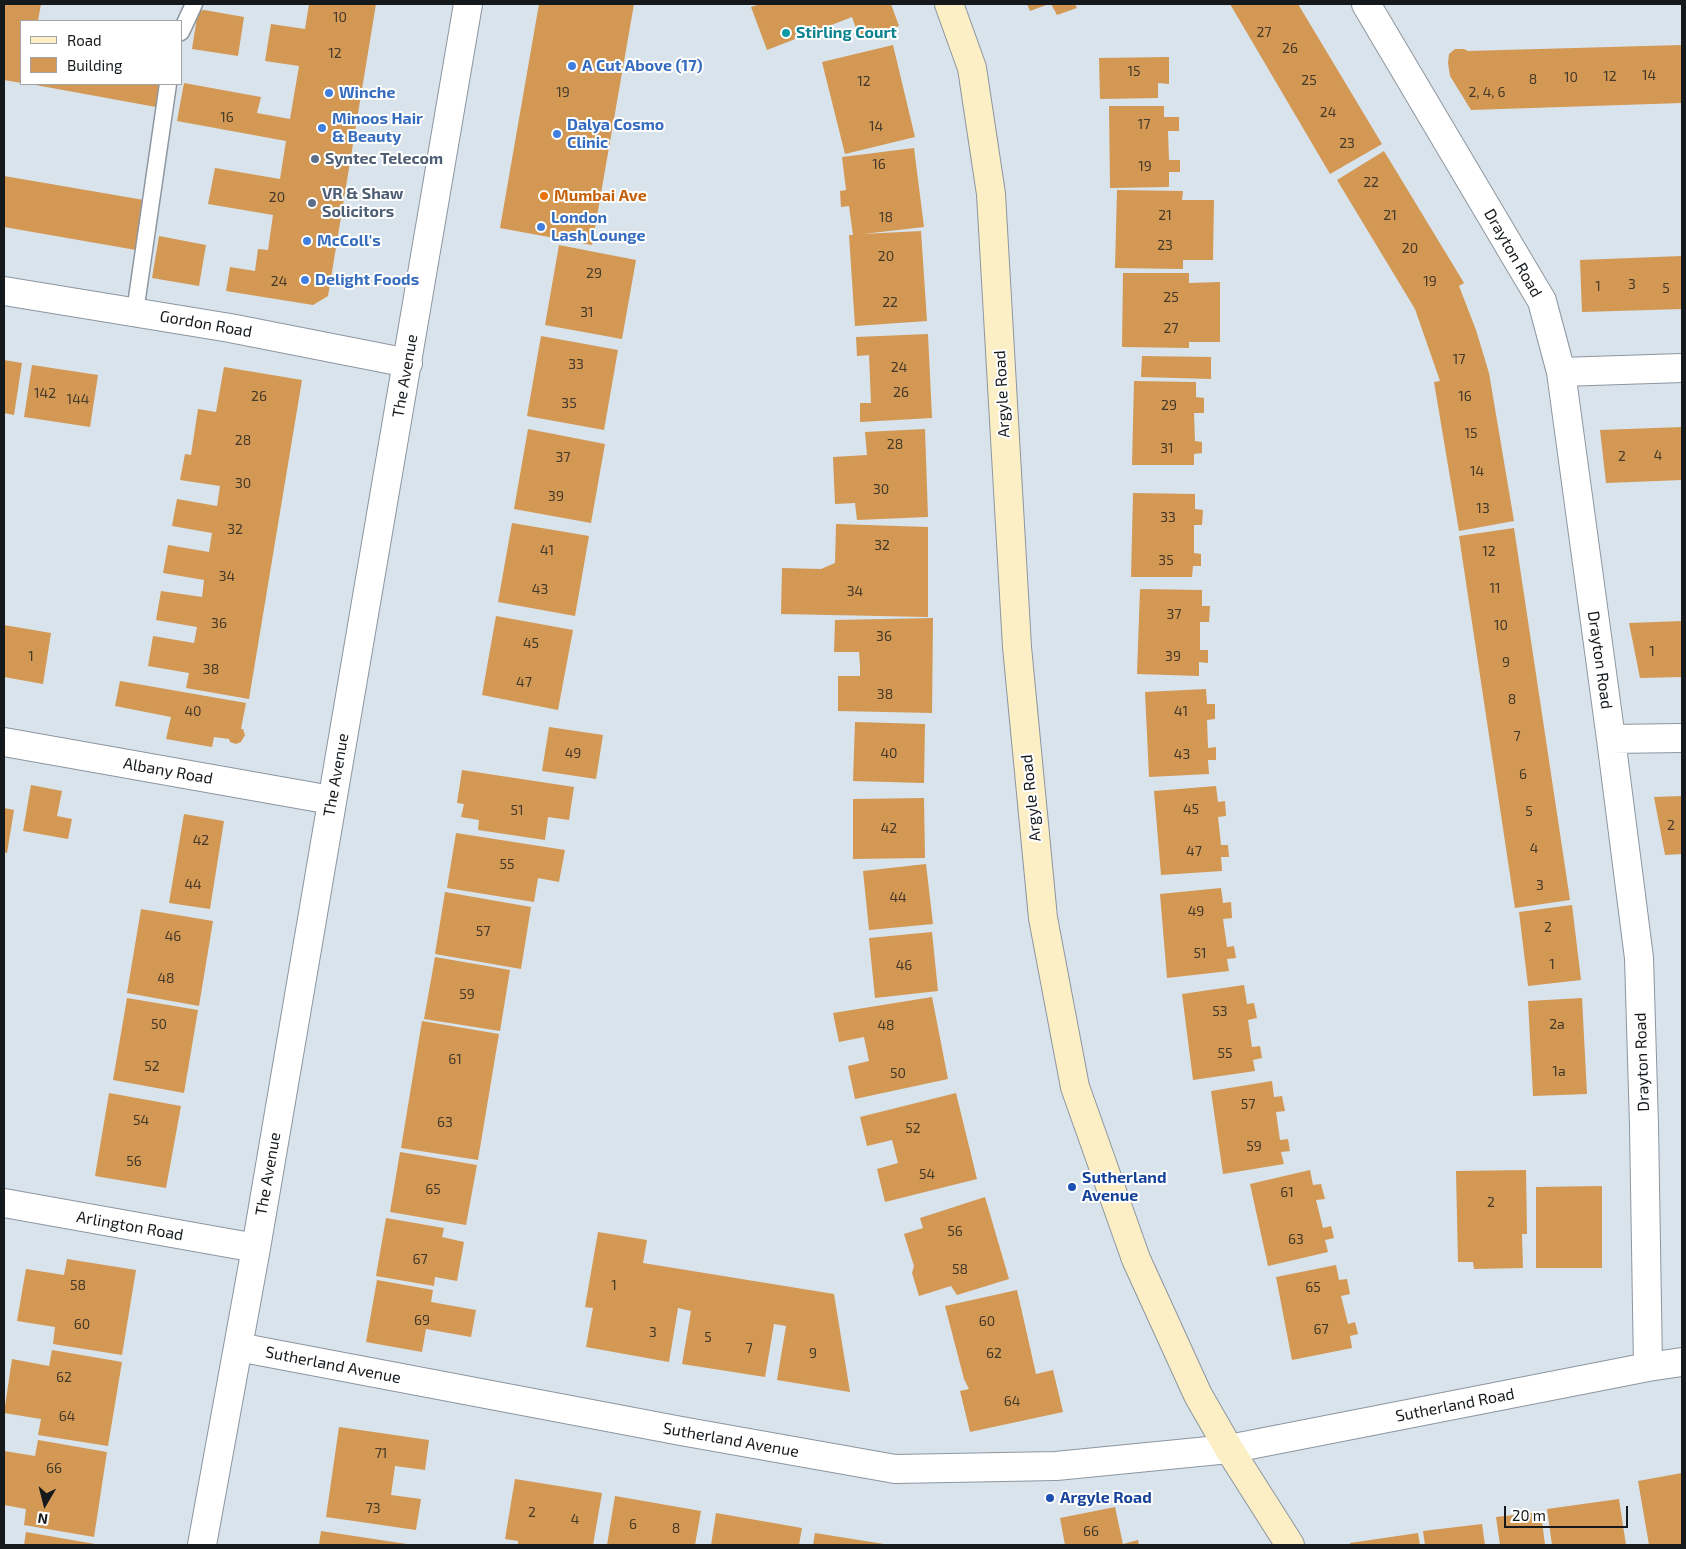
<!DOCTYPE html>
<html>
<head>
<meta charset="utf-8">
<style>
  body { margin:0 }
  #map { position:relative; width:1686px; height:1549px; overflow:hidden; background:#d9e3ec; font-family:"Exo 2",sans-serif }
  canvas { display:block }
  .frame { position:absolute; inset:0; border:5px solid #15191c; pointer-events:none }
  .legend { position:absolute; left:20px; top:20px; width:162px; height:65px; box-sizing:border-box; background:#fff; border:1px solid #a1a3a4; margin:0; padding:6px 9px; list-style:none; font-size:15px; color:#15191c }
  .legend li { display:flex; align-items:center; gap:10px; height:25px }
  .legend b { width:25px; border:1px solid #a1a3a4 }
  .north { position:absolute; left:20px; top:1479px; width:50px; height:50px; -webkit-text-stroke:4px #fff; paint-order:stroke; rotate:188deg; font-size:14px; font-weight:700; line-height:20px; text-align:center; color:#15191c }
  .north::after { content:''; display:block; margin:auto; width:18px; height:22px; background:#15191c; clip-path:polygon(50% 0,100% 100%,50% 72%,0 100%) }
  .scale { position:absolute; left:1504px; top:1506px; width:124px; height:22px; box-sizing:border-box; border:2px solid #15191c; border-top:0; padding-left:6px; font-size:15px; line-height:18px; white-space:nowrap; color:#15191c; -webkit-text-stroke:4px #fff; paint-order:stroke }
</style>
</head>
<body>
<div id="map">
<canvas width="1686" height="1549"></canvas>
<div class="frame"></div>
<ul class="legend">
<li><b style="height:6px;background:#fcefc6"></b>Road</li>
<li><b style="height:14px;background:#d29854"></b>Building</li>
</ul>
<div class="north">N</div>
<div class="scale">20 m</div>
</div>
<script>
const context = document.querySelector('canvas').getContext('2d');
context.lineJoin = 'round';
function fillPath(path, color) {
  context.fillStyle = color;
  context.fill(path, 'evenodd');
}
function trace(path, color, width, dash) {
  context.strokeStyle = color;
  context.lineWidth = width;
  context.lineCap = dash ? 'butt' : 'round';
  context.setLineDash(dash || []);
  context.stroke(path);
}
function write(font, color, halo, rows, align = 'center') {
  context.font = font + ' "Exo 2",sans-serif';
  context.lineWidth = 4;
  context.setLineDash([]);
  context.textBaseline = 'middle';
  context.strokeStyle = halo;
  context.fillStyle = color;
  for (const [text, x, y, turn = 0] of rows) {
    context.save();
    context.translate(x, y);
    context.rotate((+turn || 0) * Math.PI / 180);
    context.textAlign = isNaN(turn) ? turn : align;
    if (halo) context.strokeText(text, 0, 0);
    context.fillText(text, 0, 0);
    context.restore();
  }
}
const building = new Path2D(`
  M4,4H41L38,21H21V83L4,80Z
  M309,4H376L328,296L313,305L226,291L230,267L255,271L258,249L268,250L273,215L208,204L215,168L280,179L286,141L177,121L184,83L261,97L257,113L290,119L299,66L265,61L271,24L305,29Z
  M539,4H634L592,245L500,228Z
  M760,4H891L899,26L860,40L852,17L767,50L751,7Z
  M1027,4H1049L1030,11Z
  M1051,4H1075L1077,8L1057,15Z
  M1230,4H1298L1382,144L1330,174Z
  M204,10L244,17L238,56L192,49L198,11Z
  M893,45L915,137L845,154L822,62Z
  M1682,45V103L1471,110L1450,76L1448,63L1449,54L1455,49H1464L1468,51Z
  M1169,57V84L1158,83V98L1100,99L1099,58Z
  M30,84H160L156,107Z
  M1109,106H1164V117H1179V131H1168L1169,160H1180V172H1169V187L1110,188Z
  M914,148L924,227L863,234L921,231L927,321L855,326L849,235H853L849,206L841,207L840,191L846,190L842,157Z
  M1384,151L1464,283L1459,286L1476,330L1489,373L1514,521L1459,531L1434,382L1440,381L1415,309L1337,180Z
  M4,176L144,200L136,250L4,227Z
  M1117,190L1183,191L1182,200H1214L1213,260H1183V269L1115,268Z
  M159,236L206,245L199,286L152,278Z
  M559,245L636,260L622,339L545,325Z
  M1682,256V309L1582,312L1580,260Z
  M1123,273H1189V283L1220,282V342H1189V348L1122,347Z
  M928,334L932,418L860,422V403H871L869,355L857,356L856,337Z
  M541,336L618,350L604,430L527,416Z
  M1142,356L1211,357V379L1141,377Z
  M4,360L22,363L14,415L4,413Z
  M32,365L98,375L90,427L24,417Z
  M224,367L302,380L249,699L186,688L189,673L148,666L153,636L194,643L197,627L156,620L161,591L202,597L204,580L163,573L168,545L209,552L212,533L172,526L177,499L217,506L220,486L180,480L185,454L191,455L198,409L216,412Z
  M1134,381L1196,382V397L1204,398V413H1194L1195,441L1202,442V453L1194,454V465H1132Z
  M1682,427V480L1606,483L1600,430Z
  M528,429L605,444L591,523L514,509Z
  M925,429L928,517L857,520L855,503L835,504L833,457L867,455L865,432Z
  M1133,493L1195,494V509L1203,510L1202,525H1194V553L1201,554V566H1193L1192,577H1131Z
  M512,523L589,536L575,616L498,602Z
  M836,524L928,527V617L781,614L782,568L821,569L835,563Z
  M1514,528L1570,900L1515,908L1459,536Z
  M1140,589L1202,590V606H1210L1209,622H1200V650H1208V663L1199,662V676L1137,674Z
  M496,616L573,630L558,710L482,695Z
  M933,618L932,713L838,711V676H860V666L859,652H834L835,620Z
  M1682,621V677L1640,678L1629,623Z
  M4,625L51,633L43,684L4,677Z
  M120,681L246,703L241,729H243L245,735L241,742L236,744L230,742L229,739L214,737L212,747L166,739L171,717L115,706Z
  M1206,689L1207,704H1215V719L1207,720L1208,748L1216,747V760H1208L1209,774L1149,777L1145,692Z
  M855,722L925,724L924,783L853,781Z
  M549,727L603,735L596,779L542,771Z
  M462,770L574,787L569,820L548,817L545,840L478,830L479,820L461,817L464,804L457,803Z
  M31,785L62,791L57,816L72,819L68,839L23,831Z
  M1216,786L1218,802L1225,801L1226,816L1218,817L1221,845H1228L1229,857H1221L1222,871L1161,875L1154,791Z
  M1682,796V854L1665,855L1654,797Z
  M924,798L925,858L853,859V799Z
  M4,808L14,810L7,853L4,852Z
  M184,814L224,821L210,909L169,903Z
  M456,833L565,850L559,882L538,878L534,902L447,888Z
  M926,864L933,924L869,930L863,871Z
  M1221,888L1223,903L1231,902L1232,918L1223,919L1227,947L1234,946L1236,958L1227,959L1229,971L1167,978L1160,894Z
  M445,892L531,907L521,969L435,954Z
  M1572,905L1581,980L1528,986L1519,912Z
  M141,909L213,921L199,1006L127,993Z
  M932,932L938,991L875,998L869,938Z
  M435,957L510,970L500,1031L424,1019Z
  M1244,985L1247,1004L1254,1003L1257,1018L1248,1020L1252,1047L1260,1046L1262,1058L1253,1060L1255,1071L1193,1080L1182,994Z
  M932,997L948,1079L855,1099L848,1066L869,1061L864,1037L839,1042L833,1013Z
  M127,998L198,1010L184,1093L113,1080Z
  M1582,998L1587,1094L1533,1096L1528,1001Z
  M422,1021L499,1034L478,1160L401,1148Z
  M1272,1081L1274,1097L1282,1096L1285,1111L1276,1112L1280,1140L1288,1139L1290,1151L1281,1152L1284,1164L1223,1174L1211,1091Z
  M109,1093L181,1106L166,1188L95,1176Z
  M956,1093L977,1179L885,1202L877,1169L898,1163L892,1140L867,1146L860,1117Z
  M400,1152L477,1165L466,1225L390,1212Z
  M1310,1170L1313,1185L1321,1184L1325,1199L1316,1200L1323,1228L1331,1226L1334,1238L1325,1240L1328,1252L1268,1266L1250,1184Z
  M1526,1170L1527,1234H1522L1523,1268L1474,1269L1473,1262H1458L1456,1171Z
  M1602,1186V1268H1536V1187Z
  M985,1197L1009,1279L957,1295L951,1286L919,1296L912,1273L914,1266L904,1234L923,1228L920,1218Z
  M386,1218L444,1228L442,1237L464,1242L457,1281L435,1277L434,1286L376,1276Z
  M598,1232L647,1240L643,1263L834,1294L850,1392L777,1380L786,1326L774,1324L765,1377L682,1364L691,1311L678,1308L669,1362L586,1347L593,1308L585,1307Z
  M67,1259L136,1270L122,1355L53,1344L55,1327L17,1321L26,1269L64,1275Z
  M1336,1265L1339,1280L1347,1279L1350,1294L1341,1296L1348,1324L1355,1322L1358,1334L1350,1336L1352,1348L1292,1360L1276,1277Z
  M377,1280L433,1290L431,1302L476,1310L471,1337L426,1329L422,1352L366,1342Z
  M1017,1290L1036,1374L1053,1370L1063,1412L970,1432L960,1391L969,1389L964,1379L945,1306Z
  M52,1350L122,1362L108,1446L38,1435L41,1419L4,1413L12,1359L49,1366Z
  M339,1427L429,1440L425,1470L395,1466L391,1495L421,1499L416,1530L326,1517Z
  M38,1440L107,1452L94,1537L24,1525L26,1509L4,1505V1451L35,1456Z
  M1682,1473V1545H1649L1638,1481Z
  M515,1479L602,1493L593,1545H518V1541L505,1539Z
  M615,1496L701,1511L695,1545H607Z
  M1619,1499L1626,1545H1552L1547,1509Z
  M1115,1507L1123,1544L1138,1540L1139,1545H1065L1060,1518Z
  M1541,1512L1545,1545H1500L1496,1517Z
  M716,1513L802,1528L799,1545H711Z
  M1482,1524L1485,1545H1425L1423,1531Z
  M321,1531L407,1544L406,1545H319Z
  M26,1532L95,1544V1545H24Z
  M815,1533L884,1544V1545H813Z
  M1418,1533L1420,1545H1350V1543Z`);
const service = new Path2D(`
  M181,32L194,4
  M135,312L168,84`);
const minor = new Path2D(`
  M1366,4L1542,301L1561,372L1611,739L1639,958L1644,1125L1648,1367
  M4,291L230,328L408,363
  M1561,372L1682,368
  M1611,739L1682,738
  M4,742L331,800
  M4,1203L256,1248
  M238,1347L681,1431L895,1469L1056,1466L1229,1449L1648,1367L1682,1362
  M202,1545L256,1248L468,4`);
const secondary = new Path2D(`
  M949,4L972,68L991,194L1017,647L1043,918L1075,1087L1136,1259L1198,1395L1229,1449L1290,1545`);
const markers = [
  [786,33,5,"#0f9aa8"],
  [572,66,5,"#3f7fe0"],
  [329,93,5,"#3f7fe0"],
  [322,128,5,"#3f7fe0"],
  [557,134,5,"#3f7fe0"],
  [315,159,5,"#5c6f8a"],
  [544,196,5,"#e8710a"],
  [312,203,5,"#5c6f8a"],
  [541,227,5,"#3f7fe0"],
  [307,241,5,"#3f7fe0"],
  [305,280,5,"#3f7fe0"],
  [1072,1187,5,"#1a4fb4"],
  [1050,1498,5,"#1a4fb4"]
];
const numberNames = [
  ["10",340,17],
  ["27",1264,32],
  ["26",1290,48],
  ["12",335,53],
  ["15",1134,71],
  ["14",1649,75],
  ["12",1610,76],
  ["10",1571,77],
  ["8",1533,79],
  ["25",1309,80],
  ["12",864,81],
  ["19",563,92],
  ["2, 4, 6",1487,92],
  ["24",1328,112],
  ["16",227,117],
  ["17",1144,124],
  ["14",876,126],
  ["23",1347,143],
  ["16",879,164],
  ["19",1145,166],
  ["22",1371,182],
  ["20",277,197],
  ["21",1165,215],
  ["21",1390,215],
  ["18",886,217],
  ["23",1165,245],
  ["20",1410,248],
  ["20",886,256],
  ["29",594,273],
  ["24",279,281],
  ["19",1430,281],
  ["3",1632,284],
  ["1",1598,286],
  ["5",1666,288],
  ["25",1171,297],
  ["22",890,302],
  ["31",587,312],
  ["27",1171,328],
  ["17",1459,359],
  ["33",576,364],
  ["24",899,367],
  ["26",901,392],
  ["142",45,393],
  ["26",259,396],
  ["16",1465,396],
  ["144",78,399],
  ["35",569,403],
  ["29",1169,405],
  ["15",1471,433],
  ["28",243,440],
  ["28",895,444],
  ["31",1167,448],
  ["4",1658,455],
  ["2",1622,456],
  ["37",563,457],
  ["14",1477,471],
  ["30",243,483],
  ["30",881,489],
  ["39",556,496],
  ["13",1483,508],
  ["33",1168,517],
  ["32",235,529],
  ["32",882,545],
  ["41",547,550],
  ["12",1489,551],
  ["35",1166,560],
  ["34",227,576],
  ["11",1495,588],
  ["43",540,589],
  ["34",855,591],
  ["37",1174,614],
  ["36",219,623],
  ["10",1501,625],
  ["36",884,636],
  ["45",531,643],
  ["1",1652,651],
  ["1",31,656],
  ["39",1173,656],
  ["9",1506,662],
  ["38",211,669],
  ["47",524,682],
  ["38",885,694],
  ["8",1512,699],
  ["40",193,711],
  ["41",1181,711],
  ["7",1517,736],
  ["49",573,753],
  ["40",889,753],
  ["43",1182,754],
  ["6",1523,774],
  ["45",1191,809],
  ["51",517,810],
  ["5",1529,811],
  ["2",1671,825],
  ["42",889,828],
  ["42",201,840],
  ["4",1534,848],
  ["47",1194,851],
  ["55",507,864],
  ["44",193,884],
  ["3",1540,885],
  ["44",898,897],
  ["49",1196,911],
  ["2",1548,927],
  ["57",483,931],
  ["46",173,936],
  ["51",1200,953],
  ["1",1552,964],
  ["46",904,965],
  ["48",166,978],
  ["59",467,994],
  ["53",1220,1011],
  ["50",159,1024],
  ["2a",1557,1024],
  ["48",886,1025],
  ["55",1225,1053],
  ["61",455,1059],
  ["52",152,1066],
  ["1a",1559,1071],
  ["50",898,1073],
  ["57",1248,1104],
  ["54",141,1120],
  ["63",445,1122],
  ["52",913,1128],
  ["59",1254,1146],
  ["56",134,1161],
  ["54",927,1174],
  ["65",433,1189],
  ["61",1287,1192],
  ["2",1491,1202],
  ["56",955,1231],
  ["63",1296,1239],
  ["67",420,1259],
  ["58",960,1269],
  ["58",78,1285],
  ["1",614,1285],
  ["65",1313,1287],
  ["69",422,1320],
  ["60",987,1321],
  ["60",82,1324],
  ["67",1321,1329],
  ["3",653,1332],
  ["5",708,1337],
  ["7",749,1348],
  ["9",813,1353],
  ["62",994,1353],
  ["62",64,1377],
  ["64",1012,1401],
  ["64",67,1416],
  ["71",381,1453],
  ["66",54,1468],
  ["73",373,1508],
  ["2",532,1512],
  ["4",575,1519],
  ["6",633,1524],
  ["8",676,1528],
  ["66",1091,1531]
];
const cultureNames = [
  ["Stirling Court",796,33]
];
const shopNames = [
  ["A Cut Above (17)",582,66],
  ["Winche",339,93],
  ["Minoos Hair",332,119],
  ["& Beauty",332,137],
  ["Dalya Cosmo",567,125],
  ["Clinic",567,143],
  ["London",551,218],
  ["Lash Lounge",551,236],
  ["McColl's",317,241],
  ["Delight Foods",315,280]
];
const serviceNames = [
  ["Syntec Telecom",325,159],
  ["VR & Shaw",322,194],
  ["Solicitors",322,212]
];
const foodNames = [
  ["Mumbai Ave",554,196]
];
const streetNames = [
  ["Drayton Road",1513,253,60],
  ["Gordon Road",206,324,10],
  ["The Avenue",405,376,-80],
  ["Argyle Road",1002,394,-93],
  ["Drayton Road",1600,660,82],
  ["Albany Road",168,771,10],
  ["The Avenue",336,775,-80],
  ["Argyle Road",1031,798,-96],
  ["Drayton Road",1642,1062,-92],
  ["The Avenue",268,1174,-80],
  ["Arlington Road",130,1226,10],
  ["Sutherland Avenue",333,1365,11],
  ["Sutherland Road",1455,1405,-11],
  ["Sutherland Avenue",731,1440,10]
];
const transitNames = [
  ["Sutherland",1082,1178],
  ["Avenue",1082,1196],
  ["Argyle Road",1060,1498]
];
fillPath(building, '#d29854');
trace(service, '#8d969f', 19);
trace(minor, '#8d969f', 30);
trace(secondary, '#8d969f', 30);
trace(service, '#fff', 16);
trace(minor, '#fff', 28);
trace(secondary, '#fcefc6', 28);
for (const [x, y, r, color] of markers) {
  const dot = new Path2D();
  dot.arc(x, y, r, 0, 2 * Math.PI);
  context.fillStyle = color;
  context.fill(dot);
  trace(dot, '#fff', 2);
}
write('14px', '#44392a', null, numberNames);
write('bold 16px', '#0d838f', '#fff', cultureNames, 'left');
write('bold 16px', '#366cbe', '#fff', shopNames, 'left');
write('bold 16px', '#4e5e75', '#fff', serviceNames, 'left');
write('bold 16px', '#c56008', '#fff', foodNames, 'left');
write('16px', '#15191c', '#fff', streetNames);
write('bold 16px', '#164399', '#fff', transitNames, 'left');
</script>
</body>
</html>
